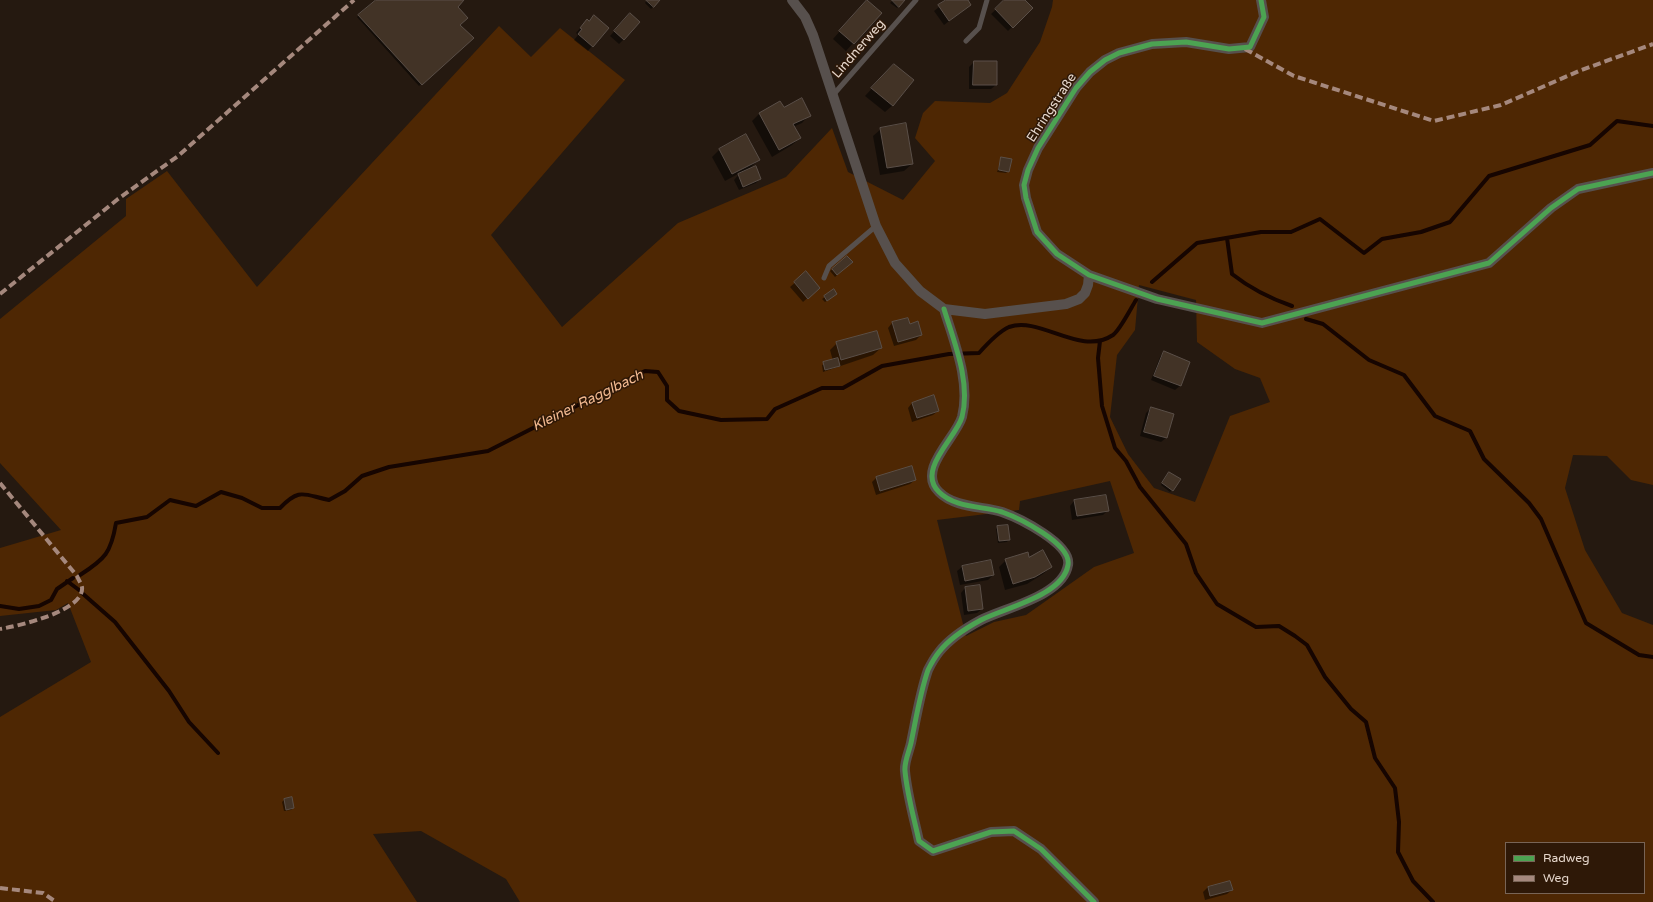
<!DOCTYPE html>
<html>
<head>
<meta charset="utf-8">
<style>
  body { margin:0 }
  #map { position:relative; width:1653px; height:902px; overflow:hidden; background:#251910; font-family:"Varela Round",sans-serif }
  canvas { display:block }
  .legend { position:absolute; left:1505px; top:842px; width:140px; height:52px; box-sizing:border-box; background:#2e1807; border:1px solid #786456; margin:0; padding:5px 7px; list-style:none; font-size:12px; color:#e6d7cc }
  .legend li { display:flex; align-items:center; gap:8px; height:20px }
  .legend b { width:20px; border:1px solid #786456 }
</style>
</head>
<body>
<div id="map">
<canvas width="1653" height="902"></canvas>
<ul class="legend">
<li><b style="height:5px;background:#4ca352"></b>Radweg</li>
<li><b style="height:5px;background:#a5887d"></b>Weg</li>
</ul>
</div>
<script>
const context = document.querySelector('canvas').getContext('2d');
context.lineJoin = 'round';
function fillPath(path, color) {
  context.fillStyle = color;
  context.fill(path, 'evenodd');
}
function trace(path, color, width, dash) {
  context.strokeStyle = color;
  context.lineWidth = width;
  context.lineCap = dash ? 'butt' : 'round';
  context.setLineDash(dash || []);
  context.stroke(path);
}
function write(font, color, halo, rows, align = 'center') {
  context.font = font + ' "Varela Round",sans-serif';
  context.lineWidth = 3;
  context.setLineDash([]);
  context.textBaseline = 'middle';
  context.strokeStyle = halo;
  context.fillStyle = color;
  for (const [text, x, y, turn = 0] of rows) {
    context.save();
    context.translate(x, y);
    context.rotate((+turn || 0) * Math.PI / 180);
    context.textAlign = isNaN(turn) ? turn : align;
    if (halo) context.strokeText(text, 0, 0);
    context.fillText(text, 0, 0);
    context.restore();
  }
}
const green = new Path2D(`
  M1053,0H1653V485L1631,480L1607,456L1573,455L1565,488L1585,550L1622,613L1653,625V902H520L506,879L421,831L373,834L417,902H0V717L91,662L68,603L56,610L0,616V548L61,530L0,463V319L126,216V199L167,171L257,287L499,26L531,57L560,28L625,80L491,235L562,327L678,223L786,177L832,128L848,172L903,200L935,161L915,138L923,113L935,101L990,103L1007,93L1040,42L1052,7ZM1139,285L1196,300L1197,342L1235,369L1260,378L1270,402L1230,416L1195,502L1154,488L1128,454L1110,417L1117,355L1135,330ZM1110,481L1134,553L1094,567L1026,615L994,622L966,636L937,520L1019,510L1020,501ZM1506,843H1644V893H1506Z`);
const shadow = new Path2D(`
  M377,0H463L457,7L459,25L473,38L419,86L357,17Z
  M647,0H659L651,9L645,3Z
  M893,0H904L897,8L890,3Z
  M948,0H967L970,5L944,25L934,11Z
  M1006,0H1024L1031,8L1008,31L991,14Z
  M860,8L880,13L846,51L833,39Z
  M625,19L624,39L619,44L610,36Z
  M587,20L607,28L588,51L574,40L578,35L576,33Z
  M974,62L996,85L991,89H969V67Z
  M887,72L893,105L885,112L865,96Z
  M780,103L783,109L809,115L802,123L793,127L800,138L792,145L772,157L752,121L759,114Z
  M881,129L912,164L904,171L880,175L873,136Z
  M719,150L758,160L751,167L725,181L712,157Z
  M1002,158L1008,171L1006,173L997,172Z
  M740,173L760,178L756,183L739,190L734,180Z
  M847,257L849,264L835,277L830,271Z
  M806,273L814,292L803,302L790,287Z
  M834,291V296L825,302L822,299Z
  M908,319L909,325L921,335L916,340L894,346L888,328L892,323Z
  M837,343L881,348L873,355L823,372L822,365L833,361L830,350Z
  M1164,352L1189,362L1180,386L1175,390L1151,380L1160,357Z
  M912,403L938,411L933,415L912,422L908,408Z
  M1151,408L1173,415L1166,438L1161,442L1140,436L1146,413Z
  M1168,475L1172,490L1170,492L1161,485Z
  M876,478L915,480L910,484L876,495L872,482Z
  M1074,501L1108,510L1103,515L1072,520L1070,506Z
  M998,527L1009,539L1007,542L998,543L996,529Z
  M1029,559L1051,567L1043,574L1027,584L1005,590L999,567L1006,560Z
  M962,567L993,575L988,580L960,585L957,571Z
  M965,588L982,609L977,613L964,615L961,593Z
  M284,800L293,808L291,810L284,811L282,802Z
  M1230,882L1232,890L1227,894L1205,900L1203,892L1208,887Z`);
const stream = new Path2D(`
  M1227,238L1232,274C1251,289 1269,298 1292,306
  M1152,282L1197,243L1261,232H1291L1320,219L1364,253L1382,239L1421,232L1450,222L1489,176L1590,145L1617,121L1653,126
  M1306,319L1323,324L1369,360L1404,375L1435,416L1470,431L1484,459L1529,503L1541,519L1586,623L1639,655L1653,657
  M1100,341L1098,358L1102,406L1115,448L1126,461L1140,487L1186,544L1196,573L1217,604L1256,627L1279,626L1295,636L1307,645L1325,677L1351,709L1366,722L1375,758L1395,788L1399,822L1398,852L1413,881L1433,902
  M80,575C105,559 111,553 116,523L147,517L170,500L196,506L221,492L242,498L262,508H280C300,487 304,495 329,500L345,491L362,476L389,467L488,451L645,371L658,372L667,386V400L679,411L721,420L767,419L775,409L822,388H843L882,366L949,354L979,353C987,344 998,332 1009,327C1041,316 1080,357 1113,335C1120,330 1131,308 1136,300
  M67,581L79,590
  M82,593L115,622L169,691L189,722L218,753
  M0,606L19,609L39,606L51,600L57,589L73,578`);
const building = new Path2D(`
  M376,0H464L458,7L468,18L460,25L474,38L422,85L358,15Z
  M646,0H660L654,7Z
  M867,0L882,13L854,44L839,31Z
  M892,0H905L899,7Z
  M946,0H968L971,5L949,21L938,5Z
  M1004,0H1025L1033,8L1013,28L995,9Z
  M630,13L640,22L624,40L614,31Z
  M594,15L609,28L593,47L578,34L582,29L580,28L587,19L589,21Z
  M974,61H997V85H973Z
  M894,64L914,80L893,106L871,88Z
  M802,98L811,116L793,124L801,138L779,150L759,113L780,101L784,107Z
  M906,123L913,164L887,168L880,128Z
  M746,134L760,160L732,174L719,149Z
  M1001,157L1012,159L1009,172L999,170Z
  M756,166L761,179L743,187L738,174Z
  M847,256L853,262L837,275L832,269Z
  M806,271L820,288L808,299L794,282Z
  M834,289L837,294L827,301L824,296Z
  M908,318L910,324L918,321L922,335L898,342L892,322Z
  M877,331L882,348L841,360L836,342Z
  M1164,351L1190,362L1181,386L1154,376Z
  M838,358L840,366L825,370L823,362Z
  M934,395L939,411L917,418L912,403Z
  M1151,407L1174,414L1167,438L1144,432Z
  M912,466L916,480L880,491L876,477Z
  M1169,472L1181,479L1173,491L1162,483Z
  M1106,495L1109,511L1077,516L1074,500Z
  M1008,525L1010,540L999,541L997,526Z
  M1043,550L1052,567L1035,577L1013,584L1005,559L1028,552L1029,557Z
  M991,560L994,575L965,581L962,566Z
  M980,585L983,609L968,611L965,587Z
  M292,797L294,808L286,810L284,799Z
  M1230,881L1233,890L1210,896L1208,887Z`);
const service = new Path2D(`
  M966,41L979,28L987,0
  M834,94L916,0
  M824,278L829,266L876,226`);
const minor = new Path2D(`
  M792,0L805,17L813,35L876,226L895,263L920,291L944,309L985,314L1066,304L1079,299L1085,293L1088,285L1089,275
  M1261,0L1264,17L1250,47L1229,49L1186,42L1152,44L1119,53L1105,60L1090,72L1076,88L1038,148L1028,170L1024,185L1026,198L1037,232L1057,254L1089,275L1157,299L1262,323L1489,263L1551,208L1578,189L1653,173
  M944,309C954,342 971,382 962,417C956,438 916,470 939,492C955,508 982,506 1002,512C1019,518 1072,544 1068,565C1063,596 1004,608 981,620C966,628 950,638 939,652C935,657 931,664 928,670C920,693 916,719 911,743C909,752 904,762 905,771C907,794 914,818 919,841L933,851L991,832L1014,831L1041,849L1094,902`);
const quiet = new Path2D(`
  M1245,49L1294,76L1434,121L1501,105L1579,71L1653,44
  M0,294L118,199L178,156L354,0
  M0,483L77,576C78,579 81,583 82,587C85,611 18,626 0,629
  M0,888L43,893L56,902`);
const cycleway = new Path2D(`
  M1261,0L1264,17L1250,47L1229,49L1186,42L1152,44L1119,53L1105,60L1090,72L1076,88L1038,148L1028,170L1024,185L1026,198L1037,232L1057,254L1089,275L1157,299L1262,323L1489,263L1551,208L1578,189L1653,173
  M944,309C954,342 971,382 962,417C956,438 916,470 939,492C955,508 982,506 1002,512C1019,518 1072,544 1068,565C1063,596 1004,608 981,620C966,628 950,638 939,652C935,657 931,664 928,670C920,693 916,719 911,743C909,752 904,762 905,771C907,794 914,818 919,841L933,851L991,832L1014,831L1041,849L1094,902`);
const streetNames = [
  ["Lindnerweg",859,49,-49],
  ["Ehringstraße",1052,108,-57]
];
const waterNames = [
  ["Kleiner Ragglbach",588,401,-26]
];
fillPath(green, '#4e2703');
fillPath(shadow, '#0007');
trace(stream, '#160501', 4);
fillPath(building, '#423326');
trace(building, '#5a4f48', 1);
trace(service, '#57504d', 5);
trace(minor, '#57504d', 10);
trace(quiet, '#a5887d', 4, [8, 4]);
trace(cycleway, '#4ca352', 5);
write('13px', '#e6d7cc', '#2e1807', streetNames);
write('italic 14px', '#f5bb92', '#2e1807', waterNames);
</script>
</body>
</html>
